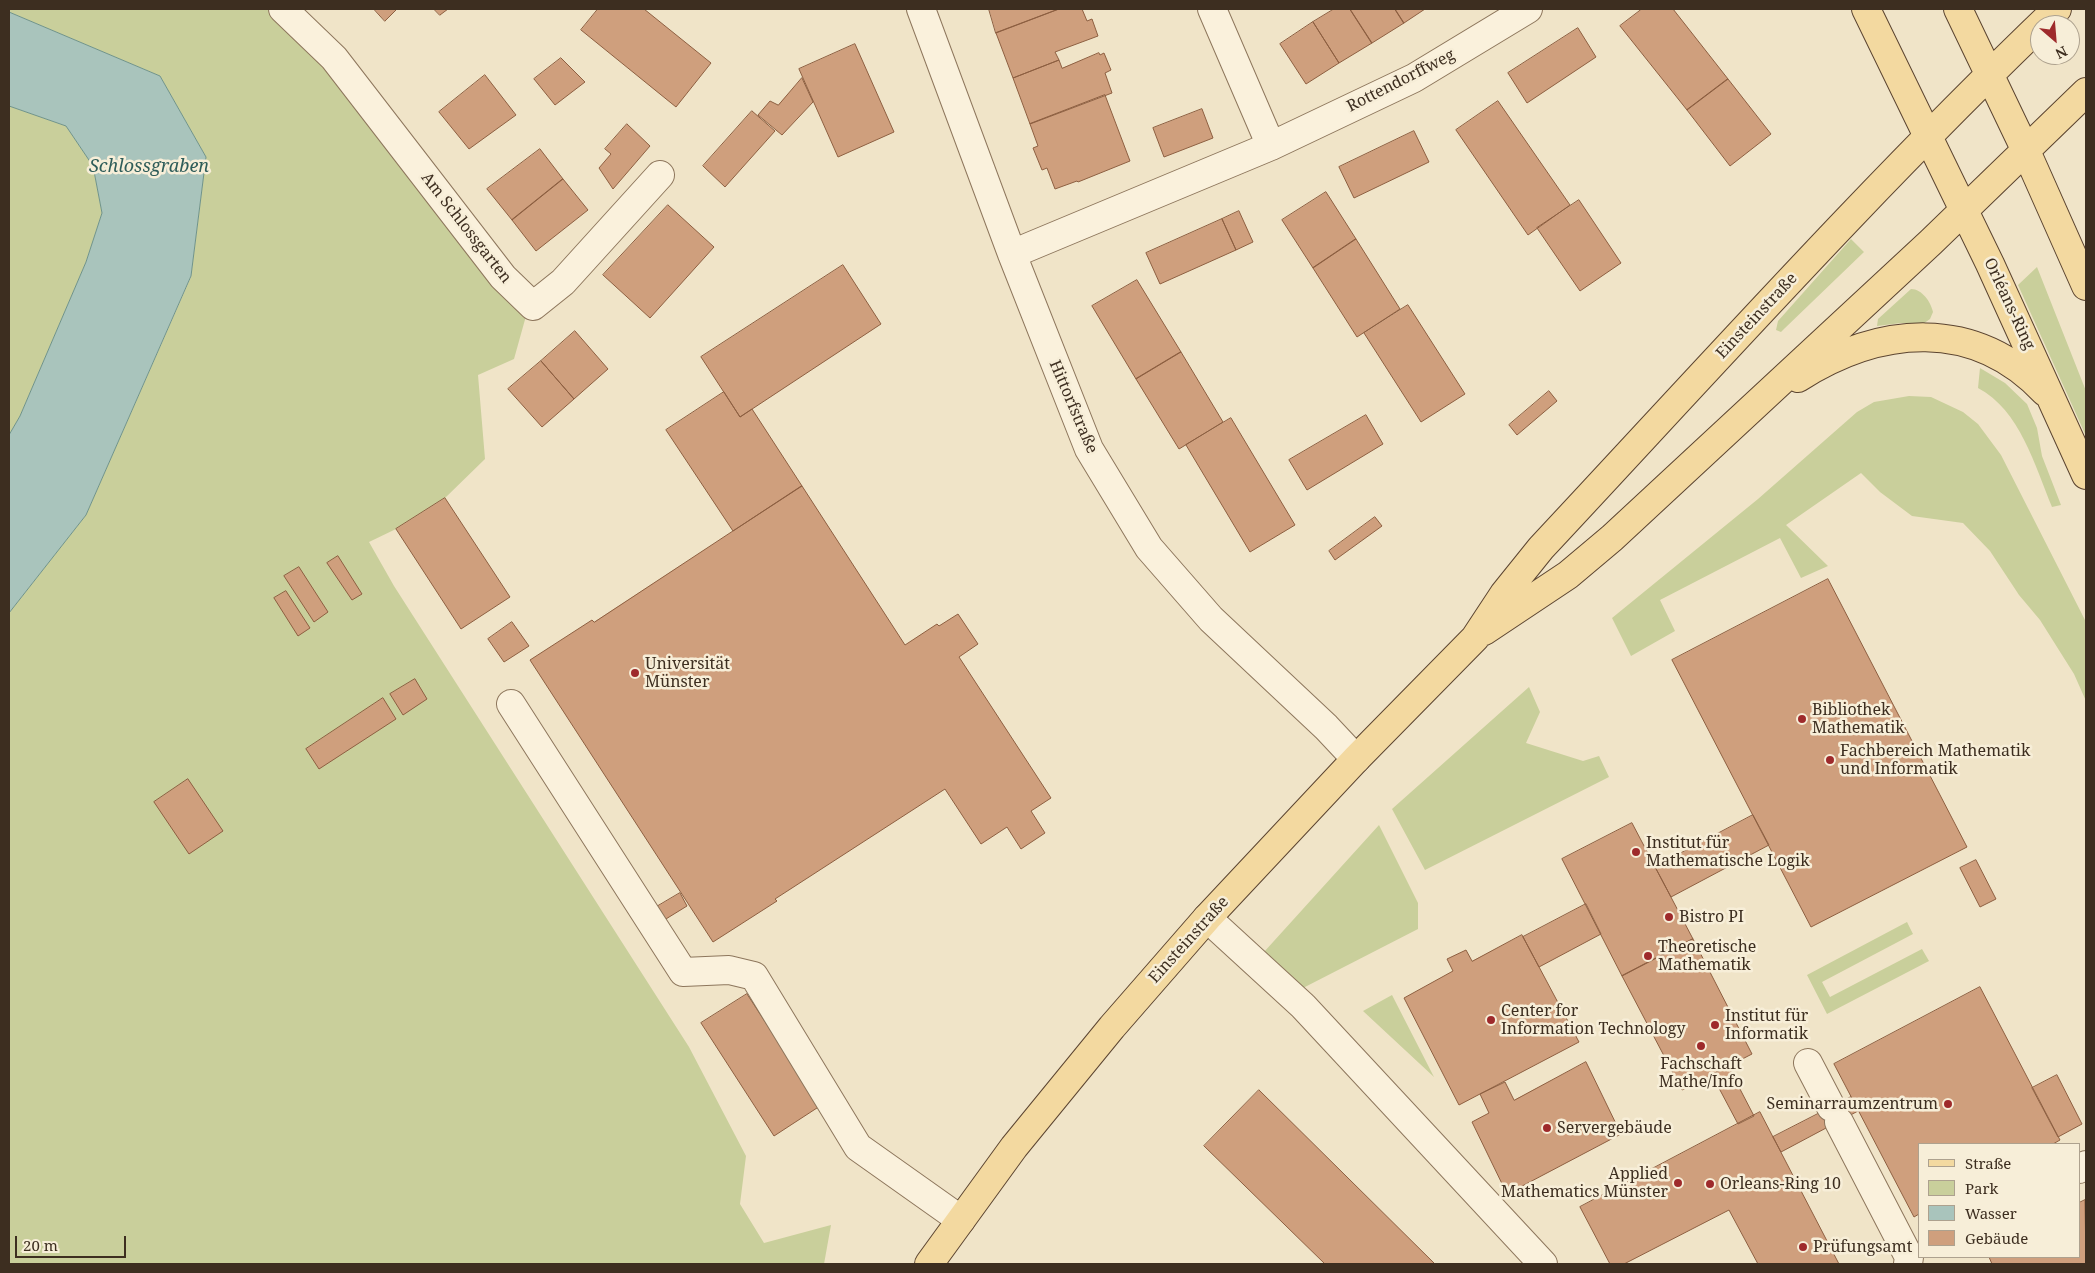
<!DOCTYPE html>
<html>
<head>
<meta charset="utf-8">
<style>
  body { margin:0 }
  #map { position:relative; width:2095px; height:1273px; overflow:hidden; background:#f0e4c8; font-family:"Noto Serif",serif }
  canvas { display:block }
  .frame { position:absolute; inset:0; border:10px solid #3d2e20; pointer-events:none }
  .legend { position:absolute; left:1918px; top:1143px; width:162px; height:115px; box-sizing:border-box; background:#f7eed8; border:1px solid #ada18e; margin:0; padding:6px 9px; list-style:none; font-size:15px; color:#3d2e20 }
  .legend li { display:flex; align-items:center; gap:10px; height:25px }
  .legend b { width:25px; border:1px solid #ada18e }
  .north { position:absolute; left:2030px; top:15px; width:50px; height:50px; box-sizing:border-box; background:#f7eed8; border:1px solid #ada18e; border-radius:50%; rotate:153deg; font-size:14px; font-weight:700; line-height:20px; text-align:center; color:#3d2e20 }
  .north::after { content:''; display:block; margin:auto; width:18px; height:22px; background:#9e2a2b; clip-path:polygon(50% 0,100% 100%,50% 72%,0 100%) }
  .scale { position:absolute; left:15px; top:1236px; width:111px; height:22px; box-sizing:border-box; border:2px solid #3d2e20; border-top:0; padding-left:6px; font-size:15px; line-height:18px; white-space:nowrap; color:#3d2e20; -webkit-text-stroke:4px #f7eed8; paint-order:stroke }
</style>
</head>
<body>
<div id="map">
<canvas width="2095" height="1273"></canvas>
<div class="frame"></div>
<ul class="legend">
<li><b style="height:6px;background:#f3d9a0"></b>Straße</li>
<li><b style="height:14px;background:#c9cf9b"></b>Park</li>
<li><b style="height:14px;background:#a9c4bc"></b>Wasser</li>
<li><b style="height:14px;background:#cf9f7d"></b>Gebäude</li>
</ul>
<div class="north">N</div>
<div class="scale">20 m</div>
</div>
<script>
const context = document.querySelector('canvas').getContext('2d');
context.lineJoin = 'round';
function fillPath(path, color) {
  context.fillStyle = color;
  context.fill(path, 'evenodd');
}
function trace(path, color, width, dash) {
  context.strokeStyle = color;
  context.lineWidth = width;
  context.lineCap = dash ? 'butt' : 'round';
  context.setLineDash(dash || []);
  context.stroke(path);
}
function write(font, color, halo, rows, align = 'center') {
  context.font = font + ' "Noto Serif",serif';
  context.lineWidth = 5;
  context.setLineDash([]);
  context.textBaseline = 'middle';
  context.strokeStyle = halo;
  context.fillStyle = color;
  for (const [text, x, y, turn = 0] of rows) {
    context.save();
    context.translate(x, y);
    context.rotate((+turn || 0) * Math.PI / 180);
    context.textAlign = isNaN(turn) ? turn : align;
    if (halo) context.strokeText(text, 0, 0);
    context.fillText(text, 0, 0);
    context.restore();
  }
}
const green = new Path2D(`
  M9,9H268L332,68L526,316L514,359L478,375L485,459L445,498L396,529L369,542L394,586L689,1047L746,1156L740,1204L764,1243L831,1225L824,1264H9V613L86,515L191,277L206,157L160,76L9,12Z
  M9,106L66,126L93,166L102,213L86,262L20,416L9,435Z
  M1851,239L1864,252L1785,328L1781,332L1776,330L1778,321Z
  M2037,267L2086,391V436L2018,285Z
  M1911,289C1922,289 1931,302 1933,312L1930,319L1923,324L1901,323L1877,326L1878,319Z
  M1980,368L2005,383L2027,404L2037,428L2042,456L2061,505L2052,507C2035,466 2020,410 1978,388Z
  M1909,396L1931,397L1963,412L1978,424L2001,455L2086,622V701L2074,674L2040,620L2019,595L1990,551L1963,523L1912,516L1880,492L1861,473L1786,525L1828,566L1801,578L1780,538L1660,600L1675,631L1631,656L1612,618L1758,499L1857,412L1874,402Z
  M1529,687L1540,712L1526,743L1583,761L1599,756L1609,777L1425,870L1392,809Z
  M1379,825L1418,903V929L1303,988L1264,952Z
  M1907,922L1913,934L1822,982L1830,997L1922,949L1929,961L1827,1014L1807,975Z
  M1392,995L1434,1077L1363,1011Z`);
const water = new Path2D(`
  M9,12L160,76L206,157L191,276L86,515L9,613V435L20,416L86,262L102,213L93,166L66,126L9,106Z`);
const building = new Path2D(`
  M374,9H397L385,21Z
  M434,9H448L440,15Z
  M598,9H644L711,63L676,107L581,30Z
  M989,9H1059L996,33Z
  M1059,9H1082L1087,21L1092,19L1098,36L1055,52L1059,60L1013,78L996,33Z
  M1334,9H1350L1372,43L1339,63L1313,22Z
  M1350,9H1395L1404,23L1372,43Z
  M1395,9H1425L1404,23Z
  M1642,9H1673L1728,79L1687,110L1620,26Z
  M1313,22L1339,63L1306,84L1280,44Z
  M1578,28L1596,57L1527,103L1508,73Z
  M855,44L894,132L838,157L799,69Z
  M1099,53L1100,55L1104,53L1111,70L1105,73L1112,93L1030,124L1013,78L1059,60L1062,68Z
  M561,58L585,82L555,105L534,79Z
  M485,75L516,115L469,149L439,112Z
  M802,78L813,102L782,135L758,115L770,101L778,105Z
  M1728,79L1771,134L1730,166L1687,110Z
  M1105,95L1130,161L1078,182L1077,181L1055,189L1047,168L1042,170L1033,148L1038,146L1030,124Z
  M1498,101L1570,205L1528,235L1456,130Z
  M1202,109L1213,138L1164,157L1153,128Z
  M752,111L775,131L725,187L703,166Z
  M627,124L650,146L613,189L599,168L611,154L605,149Z
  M1414,131L1429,162L1354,198L1339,167Z
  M540,149L563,179L512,220L487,189Z
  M563,179L588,210L536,251L512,220Z
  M1326,192L1356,239L1313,268L1282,220Z
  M1579,200L1621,263L1580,291L1537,228Z
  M668,205L714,247L650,318L603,275Z
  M1239,211L1253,242L1236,250L1222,219Z
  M1222,219L1236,250L1160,284L1146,253Z
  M1356,239L1400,309L1357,337L1313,268Z
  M843,265L881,324L740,417L701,357Z
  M1137,280L1181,352L1136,379L1092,306Z
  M1408,305L1465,394L1421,422L1364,333Z
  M575,331L608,369L574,399L541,361Z
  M1181,352L1223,422L1179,449L1136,379Z
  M541,361L574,399L542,427L508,389Z
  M1549,391L1557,401L1517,435L1509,425Z
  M724,392L740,417L752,409L802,486L733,531L666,430Z
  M1366,415L1383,444L1307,490L1289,460Z
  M1231,418L1295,525L1250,552L1186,445Z
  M802,486L905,645L937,624L939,626L958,614L978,644L959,657L1051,798L1031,811L1045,833L1021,849L1007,827L981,844L945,789L775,899L777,901L713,942L530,660L592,620L594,622Z
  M445,498L510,597L461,629L396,529Z
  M1375,517L1382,526L1335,560L1329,551Z
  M338,556L362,594L352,600L327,563Z
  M299,567L328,612L314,622L284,576Z
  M1828,579L1967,847L1811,927L1672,660Z
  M286,591L310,628L298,636L274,598Z
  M512,622L529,646L504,662L488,639Z
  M415,679L427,699L403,715L390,694Z
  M383,698L396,719L319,769L306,749Z
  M188,779L223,831L189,854L154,802Z
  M1753,815L1769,845L1671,897L1655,867Z
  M1632,823L1693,939L1622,976L1562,859Z
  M1976,860L1996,899L1980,907L1960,868Z
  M680,893L687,906L661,922L653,909Z
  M1586,904L1601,934L1539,967L1523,937Z
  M1522,935L1579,1042L1459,1105L1404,998L1453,971L1447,959L1466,950L1472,961Z
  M1693,939L1752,1054L1682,1090L1622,976Z
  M1980,987L2060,1140L2053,1144H1919V1214L1914,1217L1834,1064Z
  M747,994L820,1106L774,1136L701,1023Z
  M1586,1062L1621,1134L1507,1194L1472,1122L1489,1113L1480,1094L1505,1082L1514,1100Z
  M1728,1066L1754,1116L1738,1124L1712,1075Z
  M2057,1075L2082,1124L2058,1137L2032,1088Z
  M1259,1090L1435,1264H1325L1204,1146Z
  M1851,1097L1858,1111L1781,1152L1773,1137Z
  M1760,1112L1839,1264H1758L1729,1210L1624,1264H1610L1580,1207Z
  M2085,1200L2086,1264H1992L1989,1257H2079V1203Z`);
const minor = new Path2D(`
  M283,9L334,58L503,277L533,306L563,282L660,175
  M921,9L1012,254L1089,449L1149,548L1211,619L1326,727L1356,759
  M1212,9L1271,146
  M1012,254L1271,146L1414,78L1528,9
  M511,704L683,972L729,970L754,976L858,1147L961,1220
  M1207,918L1303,1006L1543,1264
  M1808,1063L1831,1107
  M1839,1122L1909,1257L1908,1264
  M2079,1169L2086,1165`);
const major = new Path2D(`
  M1866,9L1990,264L2086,475
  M1958,9L2026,151L2086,286
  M1798,378C1880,326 1974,317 2045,392
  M1484,631L1568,575L1612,538L1931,242L2086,92
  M929,1264L1014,1147L1112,1027L1207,918L1356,759L1475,638L1504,594L1541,548C1711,366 1877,181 2057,9`);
const markers = [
  [635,673,5,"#9e2a2b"],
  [1802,719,5,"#9e2a2b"],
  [1830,760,5,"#9e2a2b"],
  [1636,852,5,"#9e2a2b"],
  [1669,917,5,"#9e2a2b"],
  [1648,956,5,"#9e2a2b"],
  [1491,1020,5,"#9e2a2b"],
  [1715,1025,5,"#9e2a2b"],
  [1701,1046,5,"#9e2a2b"],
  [1948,1104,5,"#9e2a2b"],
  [1547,1128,5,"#9e2a2b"],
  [1678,1183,5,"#9e2a2b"],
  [1710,1184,5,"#9e2a2b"],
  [1803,1247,5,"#9e2a2b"]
];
const streetNames = [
  ["Rottendorffweg",1401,81,-27],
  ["Am Schlossgarten",466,228,52],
  ["Orléans-Ring",2009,304,65],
  ["Einsteinstraße",1757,316,-47],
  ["Hittorfstraße",1073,407,67],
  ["Einsteinstraße",1189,940,-48]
];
const poiNames = [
  ["Universität",645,664],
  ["Münster",645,682],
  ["Bibliothek",1812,710],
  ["Mathematik",1812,728],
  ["Fachbereich Mathematik",1840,751],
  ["und Informatik",1840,769],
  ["Institut für",1646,843],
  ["Mathematische Logik",1646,861],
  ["Bistro PI",1679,917],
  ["Theoretische",1658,947],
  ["Mathematik",1658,965],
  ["Center for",1501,1011],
  ["Information Technology",1501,1029],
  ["Institut für",1725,1016],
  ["Informatik",1725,1034],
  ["Fachschaft",1701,1064,"center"],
  ["Mathe/Info",1701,1082,"center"],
  ["Seminarraumzentrum",1938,1104,"right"],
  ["Servergebäude",1557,1128],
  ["Applied",1668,1174,"right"],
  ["Mathematics Münster",1668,1192,"right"],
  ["Orleans-Ring 10",1720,1184],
  ["Prüfungsamt",1813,1247]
];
const waterNames = [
  ["Schlossgraben",149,167]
];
fillPath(green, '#c9cf9b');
fillPath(water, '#a9c4bc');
trace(water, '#6f938a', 1);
fillPath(building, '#cf9f7d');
trace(building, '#8d5f41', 1);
trace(minor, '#8d765c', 30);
trace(major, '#5b4430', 30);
trace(minor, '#faf1dc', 28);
trace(major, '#f3d9a0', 28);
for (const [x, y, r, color] of markers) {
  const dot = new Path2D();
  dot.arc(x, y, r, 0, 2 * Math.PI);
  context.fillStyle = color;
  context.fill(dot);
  trace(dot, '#f7eed8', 2);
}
write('16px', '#3d2e20', '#f7eed8', streetNames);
write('16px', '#3d2e20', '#f7eed8', poiNames, 'left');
write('italic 18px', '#2f5d5a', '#f7eed8', waterNames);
</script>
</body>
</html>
